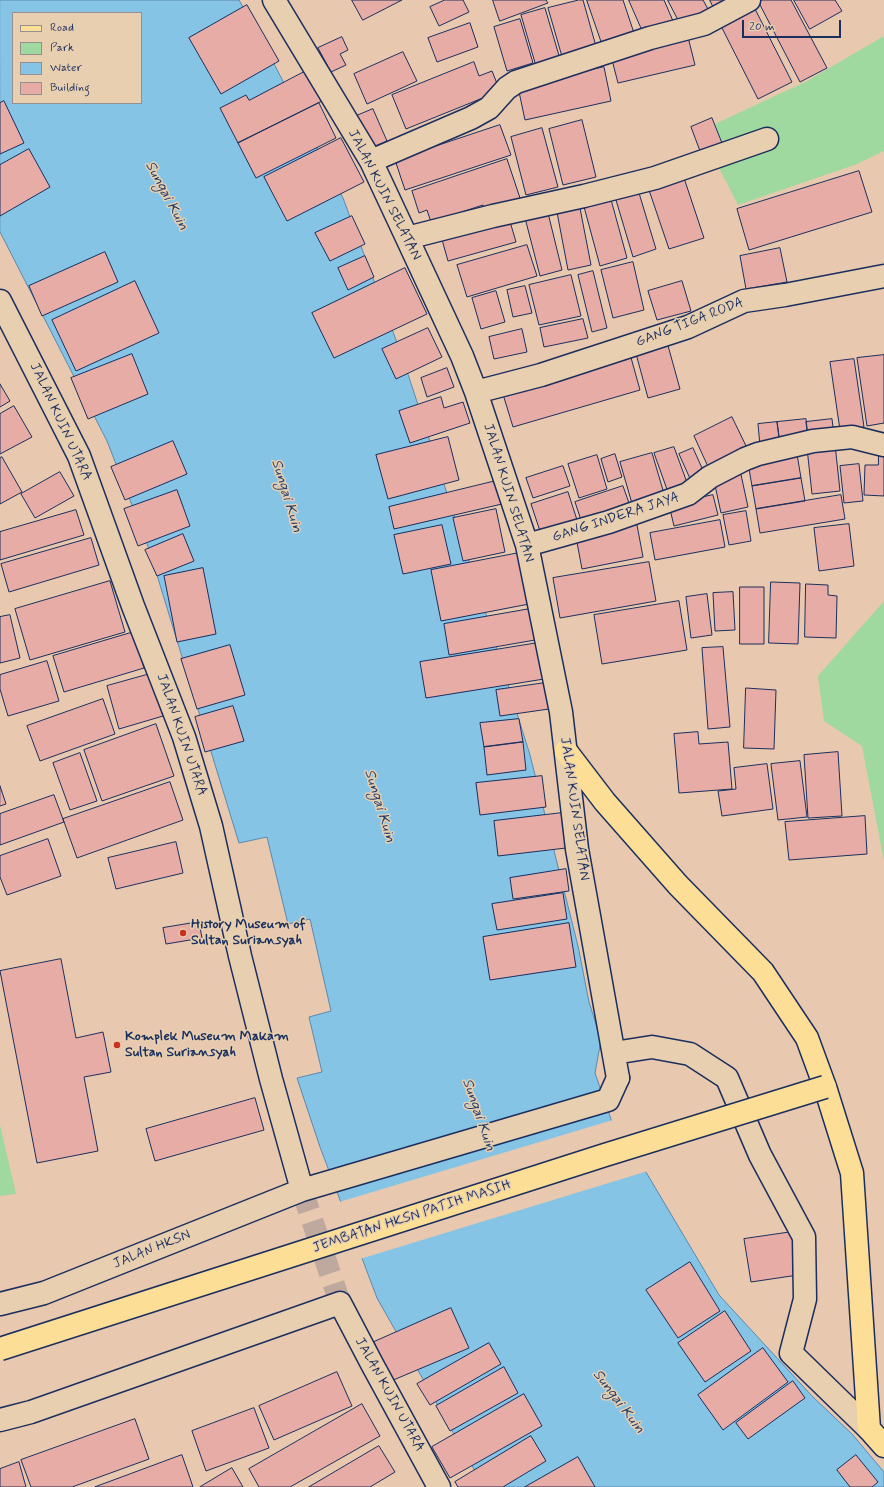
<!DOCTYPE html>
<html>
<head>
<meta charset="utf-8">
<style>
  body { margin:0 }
  #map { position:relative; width:884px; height:1487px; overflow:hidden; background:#e8c8ae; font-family:Mynerve,sans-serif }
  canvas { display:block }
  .legend { position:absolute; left:12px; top:12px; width:130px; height:92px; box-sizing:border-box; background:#e8cfb0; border:1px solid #968f8f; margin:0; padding:5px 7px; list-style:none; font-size:12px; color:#1b2f5e }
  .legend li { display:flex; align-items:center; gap:8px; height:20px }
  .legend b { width:20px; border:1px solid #968f8f }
  .scale { position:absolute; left:742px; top:20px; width:99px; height:18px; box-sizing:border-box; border:2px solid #1b2f5e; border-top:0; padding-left:5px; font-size:12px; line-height:14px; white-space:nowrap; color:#1b2f5e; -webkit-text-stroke:3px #e8cfb0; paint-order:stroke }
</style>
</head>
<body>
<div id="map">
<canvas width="884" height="1487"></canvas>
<ul class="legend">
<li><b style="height:5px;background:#fdde96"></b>Road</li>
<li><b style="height:11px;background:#a0d99f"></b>Park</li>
<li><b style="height:11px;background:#86c4e6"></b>Water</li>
<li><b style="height:11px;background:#e7aca6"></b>Building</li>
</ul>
<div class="scale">20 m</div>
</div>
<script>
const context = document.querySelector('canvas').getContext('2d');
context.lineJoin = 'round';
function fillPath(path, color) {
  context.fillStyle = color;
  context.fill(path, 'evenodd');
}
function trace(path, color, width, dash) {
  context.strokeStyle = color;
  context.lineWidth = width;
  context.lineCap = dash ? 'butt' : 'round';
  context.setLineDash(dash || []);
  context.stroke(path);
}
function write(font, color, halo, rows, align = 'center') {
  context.font = font + ' Mynerve,sans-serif';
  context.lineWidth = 3;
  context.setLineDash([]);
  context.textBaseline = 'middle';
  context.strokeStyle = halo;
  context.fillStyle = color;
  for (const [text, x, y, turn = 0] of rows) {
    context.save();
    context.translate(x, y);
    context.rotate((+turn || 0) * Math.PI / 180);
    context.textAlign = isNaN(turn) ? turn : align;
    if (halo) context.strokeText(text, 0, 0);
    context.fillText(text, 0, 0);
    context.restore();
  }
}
const green = new Path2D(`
  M884,36V151L857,164L738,205L700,131L807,81Z
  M884,601V861L862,746L824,721L818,676Z
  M0,1125L16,1194L0,1196Z`);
const water = new Path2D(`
  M0,0H239L270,56L343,198L402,356L476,582L530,755L578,946L589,1002L601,1040L595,1073L613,1125L640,1162L719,1295L812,1396L852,1434L884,1472V1487H484L377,1298L320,1147L297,1078L322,1072L309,1017L331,1011L310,919L288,924L267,837L239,843L149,549L107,441L0,232ZM13,13H141V103H13Z`);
const pier = new Path2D(`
  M613,1120L615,1124L627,1133L648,1171L360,1259L339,1202Z`);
const building = new Path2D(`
  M352,0H402L363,20Z
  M445,0H463L469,12L439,26L430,7Z
  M493,0H546L548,3L500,21Z
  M579,0H583L597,50L563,60L548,8Z
  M587,0H623L637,42L605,52Z
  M629,0H664L673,21L644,34Z
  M668,0H703L709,11L681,25Z
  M710,0H729L714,8Z
  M760,0H791L827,68L800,82L758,1Z
  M794,0H835L842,11L810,29Z
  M247,5L279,61L221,94L189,38Z
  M754,7L792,82L758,99L720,24Z
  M545,8L560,59L536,66L521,15Z
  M520,19L533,63L507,71L494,27Z
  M470,23L478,47L437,62L428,38Z
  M687,33L695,65L618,83L610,52Z
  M342,37L348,50L340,54L346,65L331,72L318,48Z
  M403,52L417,81L367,104L354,74Z
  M474,62L479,76L492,71L500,91L406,129L392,95Z
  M604,67L611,101L525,120L518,87Z
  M306,71L322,101L238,143L220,108L246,95L249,100Z
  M4,101L24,143L0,154V103Z
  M319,103L336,138L256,178L238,143Z
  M373,109L387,141L368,149L354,117Z
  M712,118L722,143L700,151L691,127Z
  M582,120L596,177L563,185L549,129Z
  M500,125L511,155L405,190L395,160Z
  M542,128L558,187L526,195L511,137Z
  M341,138L364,182L287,221L264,177Z
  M29,149L50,187L0,216V165Z
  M507,159L520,198L485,211L483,205L431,222L427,210L419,213L412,191Z
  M859,171L872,212L749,250L737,209Z
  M684,178L704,238L669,249L649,190Z
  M639,193L656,249L633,257L616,200Z
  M610,196L627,258L600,266L583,203Z
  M579,203L591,265L568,270L556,207Z
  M547,209L562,270L540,276L524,214Z
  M352,216L365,244L330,261L315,233Z
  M509,218L516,242L448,261L441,236Z
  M527,245L537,276L467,297L457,265Z
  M780,248L787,282L746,289L740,256Z
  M105,252L118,282L42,316L29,286Z
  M365,256L374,277L348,290L338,268Z
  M633,262L644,310L613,318L601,270Z
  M405,268L427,314L334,358L312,313Z
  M593,271L607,328L592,332L578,275Z
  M571,275L581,316L539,325L529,285Z
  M135,281L159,333L76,371L52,320Z
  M682,281L691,311L657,320L648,291Z
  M525,286L532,313L513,317L507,290Z
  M496,291L505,322L481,329L472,298Z
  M583,319L588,338L544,347L540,328Z
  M428,328L442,357L396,379L382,349Z
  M522,329L527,352L494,359L489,337Z
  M667,342L680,389L648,398L635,350Z
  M132,354L148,394L88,419L71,378Z
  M630,354L640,390L513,427L502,391Z
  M884,355V423L867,426L857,358Z
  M854,359L864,427L840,430L830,362Z
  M447,368L454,387L427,397L421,378Z
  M0,384L10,401L0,407Z
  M441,397L444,408L463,402L470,423L410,443L399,411Z
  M14,406L32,437L0,454V414Z
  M732,417L749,452L710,471L694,436Z
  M806,419L808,438L780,444L777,422Z
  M832,419L834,435L808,438L806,422Z
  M777,422L780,444L760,446L758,424Z
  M448,437L459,480L388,499L376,455Z
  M173,441L187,474L125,500L111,467Z
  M835,444L840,491L812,494L807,448Z
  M674,447L689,488L669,495L654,453Z
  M693,448L706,477L692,483L679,454Z
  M879,448H884V496L864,495L865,465H878Z
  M652,453L665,497L633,507L620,462Z
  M615,454L622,477L608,482L601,459Z
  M797,454L801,478L752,486L748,463Z
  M597,455L607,489L579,498L568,464Z
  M2,457L22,492L0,504V458Z
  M859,464L863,501L844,503L840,466Z
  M563,466L570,486L533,498L526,478Z
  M740,470L748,507L721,513L713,476Z
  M60,472L74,496L35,518L21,494Z
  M801,478L805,501L756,509L752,486Z
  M496,481L502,504L394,529L389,507Z
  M623,486L630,506L582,523L575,502Z
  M177,490L190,526L138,546L124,509Z
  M568,492L578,523L541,534L531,504Z
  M713,495L718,515L674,526L669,505Z
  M841,495L845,519L760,533L756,509Z
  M496,509L505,552L463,561L453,518Z
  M76,510L84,535L0,560V532Z
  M746,511L751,541L729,545L723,515Z
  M720,520L725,547L655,560L650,533Z
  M849,524L854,566L819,571L814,528Z
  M442,525L451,564L403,574L394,535Z
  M637,525L643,557L582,569L576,537Z
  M183,534L194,561L157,576L145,550Z
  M91,538L99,565L9,592L1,564Z
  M519,553L529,604L441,621L431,570Z
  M649,562L656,601L560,618L553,578Z
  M203,568L216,634L177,642L164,576Z
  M110,581L125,632L30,660L15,609Z
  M771,582L800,583L798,644L769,643Z
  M806,584L828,585V595L837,596L836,638L805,637Z
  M740,587H764V644H740Z
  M733,592L735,630L715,631L713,593Z
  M707,594L712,635L691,638L686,597Z
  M679,601L687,650L602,664L594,615Z
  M530,609L535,640L449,655L444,624Z
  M10,615L20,658L0,663V617Z
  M134,632L144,668L64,692L53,656Z
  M538,643L544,679L426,698L420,662Z
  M230,645L245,695L197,709L181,659Z
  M723,647L730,727L708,729L702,648Z
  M47,661L59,701L8,716L0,689V675Z
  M150,674L163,716L119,729L107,686Z
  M545,683L549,709L500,716L496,690Z
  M746,688L776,690L774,749L744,748Z
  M103,699L115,734L40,761L27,726Z
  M233,706L244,741L205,752L195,717Z
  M519,719L523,742L484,747L480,723Z
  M156,724L174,776L102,801L84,750Z
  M698,732L699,744L728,742L732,789L679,793L674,734Z
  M523,742L526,770L487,775L484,747Z
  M838,752L842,816L808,818L804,755Z
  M80,753L97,801L70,810L53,763Z
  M800,761L807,817L778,820L771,764Z
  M767,764L773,809L722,816L718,791L736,789L734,768Z
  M542,776L546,807L480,815L476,783Z
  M170,782L183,820L77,858L63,819Z
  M0,786L6,804L0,806Z
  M54,795L64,822L0,845V814Z
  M562,813L566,848L498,856L494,821Z
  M865,816L867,854L789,860L785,822Z
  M48,839L61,876L7,895L0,877V856Z
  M176,842L183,873L116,889L108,858Z
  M566,869L569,891L513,899L510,878Z
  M563,893L567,919L497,930L492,904Z
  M199,922L202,938L166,944L163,928Z
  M569,923L576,967L490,980L483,937Z
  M61,959L76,1038L103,1032L111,1072L84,1077L98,1151L37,1163L0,971Z
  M255,1098L264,1130L155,1161L146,1129Z
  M792,1232L798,1275L751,1282L744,1239Z
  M690,1262L720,1311L678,1338L646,1290Z
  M451,1308L469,1348L391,1381L374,1342Z
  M725,1311L751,1351L705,1382L678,1343Z
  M489,1343L501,1364L430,1405L417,1384Z
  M763,1348L788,1382L723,1430L698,1395Z
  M504,1367L518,1393L450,1431L436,1406Z
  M337,1372L352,1406L274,1440L259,1406Z
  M793,1381L805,1398L748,1439L736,1423Z
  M524,1394L542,1426L450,1478L432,1447Z
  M362,1404L380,1436L290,1487H259L249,1469Z
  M254,1408L269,1448L206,1471L192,1431Z
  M135,1419L149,1459L72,1487H31L21,1460Z
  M531,1436L546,1461L503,1487H458L455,1482Z
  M379,1446L395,1472L370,1487H309Z
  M182,1455L193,1487H95Z
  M856,1455L878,1482L872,1487H850L837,1470Z
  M578,1457L595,1487H525Z
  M19,1462L26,1487H0V1469Z
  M232,1468L243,1487H200Z`);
const tertiaryTunnel = new Path2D(`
  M302,1190L340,1303`);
const minor = new Path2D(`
  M274,0L371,161L407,238L462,356L476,392L527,545L561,712L577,849L618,1078
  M371,161L471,118L489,108L507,88L516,82L650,38L704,24L749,0
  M407,238L493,216L584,196L655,178L767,139
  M476,392L541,375L688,327L744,301L785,295L884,276
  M527,545L609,522L688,494L710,477L745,459L758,454L813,441L852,437L884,445
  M614,1053L652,1047L690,1054L727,1078L760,1155L804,1237L805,1299L791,1353L869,1429`);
const tertiary = new Path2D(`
  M0,301L79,456L133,606L184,737L211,826L240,956L271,1079L302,1190
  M0,1304L44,1293L302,1190L608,1100L618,1078
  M0,1420L31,1412L340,1303L372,1364L439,1487`);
const primary = new Path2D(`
  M566,751L605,802L678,885L763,972L807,1038L825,1087L852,1173L869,1429L884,1446`);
const primaryBridge = new Path2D(`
  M0,1349L605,1155L825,1087`);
const markers = [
  [183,933,4,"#c8321e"],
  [117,1045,4,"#c8321e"]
];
const streetNames = [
  ["JALAN KUIN SELATAN",384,195,63],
  ["GANG TIGA RODA",690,323,-21],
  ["JALAN KUIN UTARA",60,422,65],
  ["JALAN KUIN SELATAN",508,493,73],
  ["GANG INDERA JAYA",616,518,-18],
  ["JALAN KUIN UTARA",181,735,71],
  ["JALAN KUIN SELATAN",574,809,82],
  ["JEMBATAN HKSN PATIH MASIH",412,1217,-18],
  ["JALAN HKSN",152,1250,-22],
  ["JALAN KUIN UTARA",389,1395,61]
];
const poiNames = [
  ["History Museum of",191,925],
  ["Sultan Suriansyah",191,941],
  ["Komplek Museum Makam",125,1037],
  ["Sultan Suriansyah",125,1053]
];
const waterNames = [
  ["Sungai Kuin",166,196,62],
  ["Sungai Kuin",286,496,73],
  ["Sungai Kuin",379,806,73],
  ["Sungai Kuin",478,1115,71],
  ["Sungai Kuin",618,1402,53]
];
fillPath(green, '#a0d99f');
fillPath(water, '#86c4e6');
trace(water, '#5b88b0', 1);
fillPath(pier, '#e8c8ae');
fillPath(building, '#e7aca6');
trace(building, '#1b2f5e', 1);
trace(tertiaryTunnel, '#bfa99e', 22, [22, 11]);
trace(minor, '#1b2f5e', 25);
trace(tertiary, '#1b2f5e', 25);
trace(primary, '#1b2f5e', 25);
trace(minor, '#e8cfb0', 22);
trace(tertiary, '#e8cfb0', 22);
trace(primary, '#fdde96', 22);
trace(primaryBridge, '#1b2f5e', 25, []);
trace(primaryBridge, '#fdde96', 22);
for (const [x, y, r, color] of markers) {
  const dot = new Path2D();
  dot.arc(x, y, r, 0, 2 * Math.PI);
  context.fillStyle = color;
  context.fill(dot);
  trace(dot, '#e8cfb0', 1.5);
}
write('14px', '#1b2f5e', '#e8cfb0', streetNames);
write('bold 14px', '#1b2f5e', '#e8cfb0', poiNames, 'left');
write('italic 15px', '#263e6c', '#e8cfb0', waterNames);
</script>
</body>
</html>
